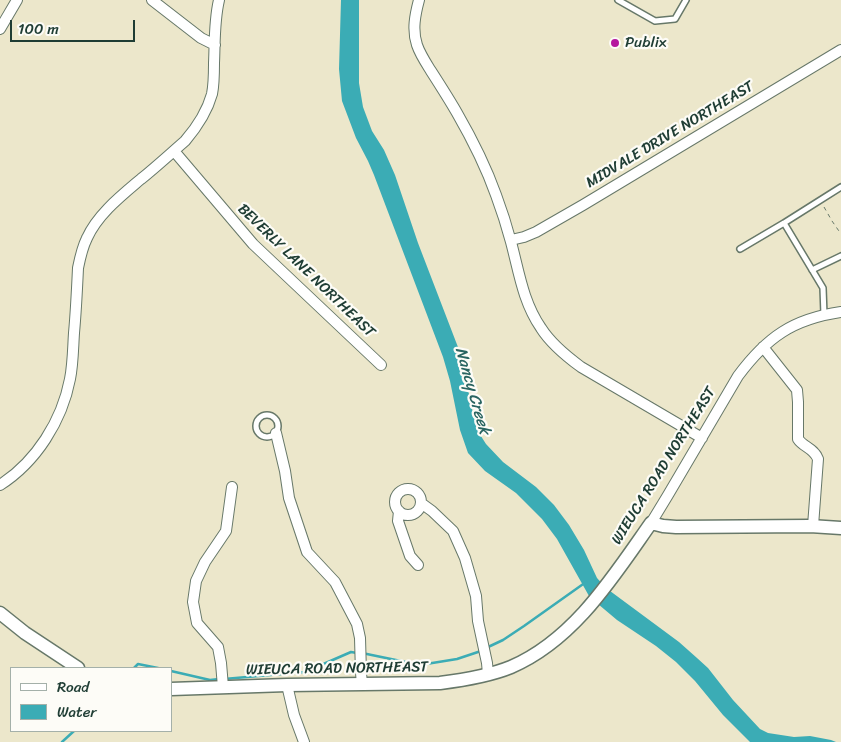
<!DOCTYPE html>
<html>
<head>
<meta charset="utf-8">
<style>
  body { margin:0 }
  #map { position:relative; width:841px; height:742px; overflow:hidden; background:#ece7cb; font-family:Sriracha,sans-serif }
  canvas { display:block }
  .legend { position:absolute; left:10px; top:667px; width:162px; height:65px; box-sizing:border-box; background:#fdfcf7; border:1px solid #a4b0a9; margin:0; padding:6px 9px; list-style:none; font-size:15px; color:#1f3d34 }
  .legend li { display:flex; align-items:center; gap:10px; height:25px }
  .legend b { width:25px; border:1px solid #a4b0a9 }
  .scale { position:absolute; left:10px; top:20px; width:125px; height:22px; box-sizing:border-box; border:2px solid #1f3d34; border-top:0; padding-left:6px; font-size:15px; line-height:18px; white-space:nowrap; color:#1f3d34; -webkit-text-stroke:4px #fdfcf7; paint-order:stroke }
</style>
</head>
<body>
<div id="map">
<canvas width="841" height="742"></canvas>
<ul class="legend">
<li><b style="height:6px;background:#fff"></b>Road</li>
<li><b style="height:14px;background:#3bacb5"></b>Water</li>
</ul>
<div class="scale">100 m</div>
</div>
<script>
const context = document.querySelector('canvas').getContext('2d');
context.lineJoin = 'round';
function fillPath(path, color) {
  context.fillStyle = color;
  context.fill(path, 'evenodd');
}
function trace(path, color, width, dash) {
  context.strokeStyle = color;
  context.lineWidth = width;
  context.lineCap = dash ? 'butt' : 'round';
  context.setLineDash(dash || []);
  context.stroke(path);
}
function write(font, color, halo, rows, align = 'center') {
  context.font = font + ' Sriracha,sans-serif';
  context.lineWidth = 4.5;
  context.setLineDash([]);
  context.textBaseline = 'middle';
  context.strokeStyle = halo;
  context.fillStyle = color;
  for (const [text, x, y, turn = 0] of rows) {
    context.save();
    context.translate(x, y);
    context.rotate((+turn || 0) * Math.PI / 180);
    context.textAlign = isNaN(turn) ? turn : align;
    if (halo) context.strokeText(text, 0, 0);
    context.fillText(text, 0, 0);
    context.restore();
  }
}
const water = new Path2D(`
  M341,0H359V83L363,107L372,131L384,150L395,175L418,243L461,355L472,409L479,433L486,444L503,462L536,487L554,505L569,525L584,550L597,578L606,588L679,642L697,658L708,668L733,700L760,729L768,733L794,737L810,736L831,740L836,742H750L723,715L695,681L676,662L656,646L617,620L598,604L589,596L557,539L542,519L516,493L485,471L468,453L460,430L450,381L443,357L374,175L368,161L356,138L342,101L339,69Z`);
const stream = new Path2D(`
  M486,648L503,640L524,626L586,582
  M362,653L420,665L457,659L481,651
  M134,668L138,664L158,668
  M171,671L210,680L219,679
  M224,679L305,672L351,652L357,653
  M62,742L74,731`);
const path = new Path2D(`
  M824,207L832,221L841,234`);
const service = new Path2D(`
  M618,0L655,21L675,19L686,0
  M740,249L784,223
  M812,270L841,256
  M824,315L823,288L784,223L841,187
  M256 426a11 11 0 1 1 22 0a11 11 0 1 1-22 0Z`);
const minor = new Path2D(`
  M152,0L201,38L215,45
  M419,0C415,15 412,30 417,45C420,54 426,63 431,71C440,85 449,99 457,113C472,139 486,167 496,195C502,211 507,227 511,242C519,272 523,302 541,328C551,344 566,356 581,367L702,438
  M0,29L17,0
  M174,151L253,244L381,365
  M511,240L524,237L536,232L583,205L841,50
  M763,347L797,390L798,402V439C803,447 814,448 818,459L813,526
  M276,433L285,471L289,498L307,552L335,582L357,624L360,638L361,673L362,684
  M0,485C36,462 62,421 70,379C73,364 73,348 74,333C76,311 77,290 78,268C80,258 82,248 87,238C98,214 121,196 141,179C156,167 170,154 185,141C197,127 207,112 212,94C214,84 214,73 214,63C215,42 214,21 219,0
  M395 502a13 13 0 1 1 26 0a13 13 0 1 1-26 0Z
  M421,503L432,511L453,531L465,558L476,596L478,621L487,663L488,674
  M399,511L398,521L410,556L418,565
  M651,523L668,495L738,376C767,337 793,319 841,312
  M287,685L294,715L304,742
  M223,687L221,663L218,647L197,623L193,602L196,581L205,562L226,531L232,487`);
const tertiary = new Path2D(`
  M0,613L25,633L78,668
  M171,689L287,685L440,683C464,680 489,676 511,667C574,640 613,577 651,523L663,526L676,527L810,526L841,528`);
const markers = [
  [615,43,5,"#b5179e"]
];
const poiNames = [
  ["Publix",625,43]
];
const streetNames = [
  ["MIDVALE DRIVE NORTHEAST",670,135,-31],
  ["BEVERLY LANE NORTHEAST",306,271,44],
  ["WIEUCA ROAD NORTHEAST",664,466,-58],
  ["WIEUCA ROAD NORTHEAST",337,669,-1]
];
const waterNames = [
  ["Nancy Creek",472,391,74]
];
fillPath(water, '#3bacb5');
trace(stream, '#3bacb5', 2.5);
trace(service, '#677869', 8);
trace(minor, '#677869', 12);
trace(tertiary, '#677869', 15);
trace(path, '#677869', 1, [4, 4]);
trace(service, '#fff', 5);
trace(minor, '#fff', 10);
trace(tertiary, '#fff', 12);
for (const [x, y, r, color] of markers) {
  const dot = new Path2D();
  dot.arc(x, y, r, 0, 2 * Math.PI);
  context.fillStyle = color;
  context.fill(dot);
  trace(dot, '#fdfcf7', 2);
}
write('15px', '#1f3d34', '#fdfcf7', poiNames, 'left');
write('15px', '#1f3d34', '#fdfcf7', streetNames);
write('italic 16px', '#296461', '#fdfcf7', waterNames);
</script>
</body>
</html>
